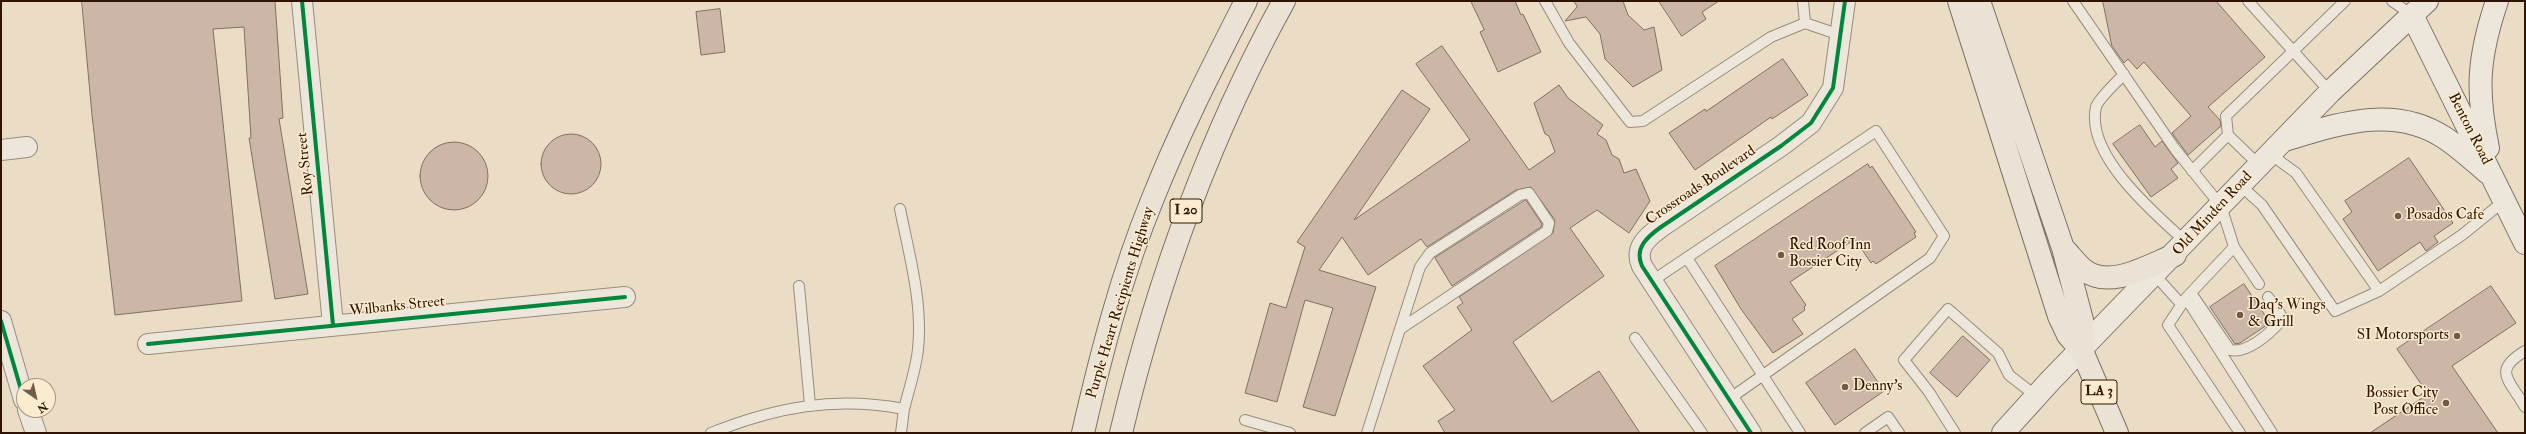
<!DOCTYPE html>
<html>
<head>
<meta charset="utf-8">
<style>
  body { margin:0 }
  #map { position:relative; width:2526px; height:434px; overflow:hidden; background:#ebddc5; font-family:"IM FELL Double Pica",serif }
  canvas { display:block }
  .frame { position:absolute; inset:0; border:2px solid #2f1404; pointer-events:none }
  .north { position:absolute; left:16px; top:378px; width:40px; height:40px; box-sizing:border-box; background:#fceccf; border:1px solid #aa967e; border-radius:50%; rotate:146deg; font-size:11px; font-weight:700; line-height:16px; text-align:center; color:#2f1404 }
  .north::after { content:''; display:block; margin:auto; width:14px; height:18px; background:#715a48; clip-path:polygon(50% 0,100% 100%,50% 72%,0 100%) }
</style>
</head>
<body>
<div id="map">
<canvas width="2526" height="434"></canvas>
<div class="frame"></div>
<div class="north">N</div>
</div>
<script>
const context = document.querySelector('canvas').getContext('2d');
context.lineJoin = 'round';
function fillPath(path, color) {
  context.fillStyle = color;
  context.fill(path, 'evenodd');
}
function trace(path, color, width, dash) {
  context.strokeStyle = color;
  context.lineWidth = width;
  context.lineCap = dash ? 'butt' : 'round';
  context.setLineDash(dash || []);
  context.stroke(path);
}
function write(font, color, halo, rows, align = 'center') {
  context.font = font + ' "IM FELL Double Pica",serif';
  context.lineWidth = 3;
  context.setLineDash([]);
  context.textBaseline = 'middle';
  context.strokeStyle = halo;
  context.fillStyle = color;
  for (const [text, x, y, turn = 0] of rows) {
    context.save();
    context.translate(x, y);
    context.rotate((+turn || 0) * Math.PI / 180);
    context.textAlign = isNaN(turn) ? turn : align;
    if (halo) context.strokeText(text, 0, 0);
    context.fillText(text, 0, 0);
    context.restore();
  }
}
const building = new Path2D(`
  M82,1H275L283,118L279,119L308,294L275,299L249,138H251L244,27L213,29L242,301L115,315L92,115Z
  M1471,1H1515L1521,15L1523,14L1541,52L1498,72L1480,32L1484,30Z
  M1574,1H1623L1628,15L1644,30L1654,27L1662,70L1633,87L1605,59L1600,34L1586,17L1565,21L1577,7Z
  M1659,1H1719L1702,12L1706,19L1682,36Z
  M2103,1H2216L2265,57L2208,107L2220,120L2221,126L2188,155L2172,133L2191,116L2144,62L2137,69L2128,59L2124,63L2112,46Z
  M720,9L725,52L701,55L696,12Z
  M1442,46L1529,170L1555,152L1549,136L1545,134L1534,103L1559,85L1568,98L1603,125L1597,134L1606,140L1612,155L1619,159L1624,173L1636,169L1650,201L1629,233L1597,210L1570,228L1604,276L1513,342L1552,402L1599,371L1640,433H1445L1438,421L1455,410L1423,366L1472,330L1457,307L1463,303L1459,297L1553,233L1555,220L1531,187L1516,190L1427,247L1421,239L1368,275L1342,237L1319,270L1376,287L1335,416L1303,407L1333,308L1305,300L1277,402L1245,393L1270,303L1286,308L1305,247L1297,242L1402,90L1430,109L1354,220L1470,140L1416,64Z
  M1783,59L1808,95L1772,119L1771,117L1695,170L1669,133L1705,109L1706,111Z
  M2140,125L2155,147L2162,141L2178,163L2171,169L2178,178L2151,197L2113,144Z
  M541 164a30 30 0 1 1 60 0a30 30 0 1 1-60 0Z
  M420 176a34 34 0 1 1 68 0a34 34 0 1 1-68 0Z
  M2409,158L2453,223L2434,236L2438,242L2426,251L2420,242L2378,271L2343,219L2352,212L2345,201Z
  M1868,164L1870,168L1872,166L1916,232L1914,233L1916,237L1876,264L1873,261L1871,263L1855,239L1790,282L1806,305L1804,307L1805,310L1792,319L1803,334L1773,353L1741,309L1715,266Z
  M1526,200L1542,224L1541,227L1452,286L1435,258Z
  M2244,284L2270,323L2240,343L2235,344L2210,307Z
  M2491,286L2516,323L2452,366L2498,433H2370L2428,394L2397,349Z
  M1963,336L1990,360L1957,397L1930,373Z
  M1855,349L1884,391L1835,425L1806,383Z`);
const service = new Path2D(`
  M1545,1L1569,43L1630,122L1643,121L1771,37L1805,23L1840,35
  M1803,1L1805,23
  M2073,1L2175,149L2221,206L2234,247L2186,298
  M2248,1L2330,92
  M2392,1L2412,15
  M2124,74C2118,81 2098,99 2096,107C2085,155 2154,213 2186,242
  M2228,135L2259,165
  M2270,154L2296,173L2379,291
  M2192,171L2228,135L2226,116L2345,1
  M2240,185L2262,205L2335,311L2379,291L2462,235L2504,201
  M2234,247L2259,284
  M1687,258L1800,433
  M2155,275L2181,304
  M1652,281L1876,131L1944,236L1930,258L1729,399
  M799,286L810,405
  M2191,293L2230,350C2247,354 2269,334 2280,322L2281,315L2268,297
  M1635,338L1702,433
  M2525,351C2492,371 2509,379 2525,407
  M1245,420L1290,433
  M711,433C776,407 835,396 904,409C909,389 916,369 918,349C923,303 909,254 900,209
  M901,433L904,409
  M1367,433L1400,329L1547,231L1549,223L1529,193L1520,195L1430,253L1420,267L1400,329
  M1865,433L1888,417L1899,433
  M1955,433L1929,392L1904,360L1948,309L1998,353L2009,375L2036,396
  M2240,433L2168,325L2186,298L2272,433`);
const minor = new Path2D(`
  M302,1L333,325
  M1,150L27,147
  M1,321L24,400
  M148,344L625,297
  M28,410L36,433
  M1751,433L1642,266C1634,248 1647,237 1661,227L1781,146L1811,123L1833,88L1845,1`);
const secondary = new Path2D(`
  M2412,15L2525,243
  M2285,140C2338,124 2394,104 2445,138C2460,148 2474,161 2488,173
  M2488,148C2476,91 2478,57 2497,1
  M2003,433L2050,381L2330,92L2427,1`);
const primary = new Path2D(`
  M2082,351L2117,433`);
const motorway = new Path2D(`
  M1959,1L2059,316L2068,335L2082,351
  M1979,1L2063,248L2082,320V351
  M2065,250C2071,256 2077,265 2084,270C2110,290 2149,265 2175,255
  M1083,433C1101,354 1122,273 1153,198C1180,130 1213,66 1246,1
  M1121,433C1157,282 1209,137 1284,1`);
const cycleway = new Path2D(`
  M302,1L333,325
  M1,321L24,400
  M148,344L625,297
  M1751,433L1642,266C1634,248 1647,237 1661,227L1781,146L1811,123L1833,88L1845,1`);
const markers = [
  [2398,216,4,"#715a48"],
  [1781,255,4,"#715a48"],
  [2240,315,4,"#715a48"],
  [2457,336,4,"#715a48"],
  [1845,387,4,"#715a48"],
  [2446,403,4,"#715a48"]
];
const shields = [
  [1186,211,32],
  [2099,392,36]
];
const shieldNames = [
  ["I 20",1186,211],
  ["LA 3",2099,392]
];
const streetNames = [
  ["Benton Road",2469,129,63],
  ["Roy Street",306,164,-96],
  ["Crossroads Boulevard",1701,186,-34],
  ["Old Minden Road",2213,214,-47],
  ["Purple Heart Recipients Highway",1121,303,-73],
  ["Wilbanks Street",397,307,-6]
];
const poiNames = [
  ["Posados Cafe",2406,216],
  ["Red Roof Inn",1789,246],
  ["Bossier City",1789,263],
  ["Daq's Wings",2248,306],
  ["& Grill",2248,323],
  ["SI Motorsports",2449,336,"right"],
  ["Denny's",1853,387],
  ["Bossier City",2438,394,"right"],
  ["Post Office",2438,411,"right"]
];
fillPath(building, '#ccb6a7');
trace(building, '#7c7163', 1);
trace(service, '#978c7c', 12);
trace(minor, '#978c7c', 22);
trace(secondary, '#7c7163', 24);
trace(primary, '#7c7163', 24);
trace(motorway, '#7c7163', 24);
trace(service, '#ede6da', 10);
trace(minor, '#ede6da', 20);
trace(secondary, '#ede6da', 22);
trace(primary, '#eae2d4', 22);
trace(motorway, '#eae2d4', 22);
trace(cycleway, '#00873e', 4);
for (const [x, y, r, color] of markers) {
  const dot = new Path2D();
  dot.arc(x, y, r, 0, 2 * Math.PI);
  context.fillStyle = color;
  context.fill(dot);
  trace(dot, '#fceccf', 1.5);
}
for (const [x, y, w] of shields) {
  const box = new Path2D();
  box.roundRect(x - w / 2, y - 12, w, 24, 3);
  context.fillStyle = '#fceccf';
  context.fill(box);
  trace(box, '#2f1404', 1);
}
write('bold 14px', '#2f1404', null, shieldNames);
write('15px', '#2f1404', '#fceccf', streetNames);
write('15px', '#2f1404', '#fceccf', poiNames, 'left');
</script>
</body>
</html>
